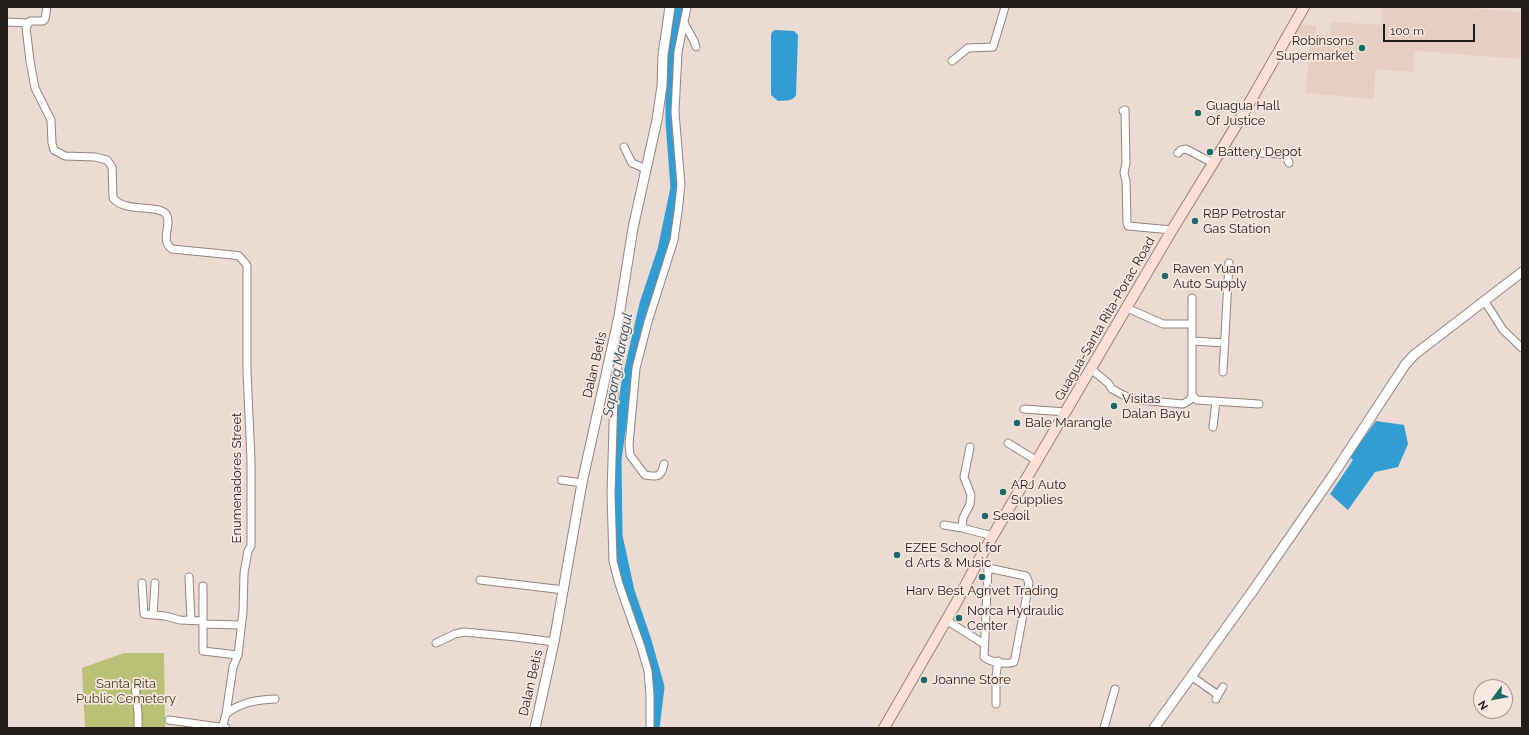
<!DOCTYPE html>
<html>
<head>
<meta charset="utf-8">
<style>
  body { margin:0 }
  #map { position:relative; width:1529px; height:735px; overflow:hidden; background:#ecdbd2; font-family:Raleway,sans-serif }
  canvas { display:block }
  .frame { position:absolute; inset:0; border:8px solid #231d1a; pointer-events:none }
  .north { position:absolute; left:1473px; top:679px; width:40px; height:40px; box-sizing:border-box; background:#f9e8df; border:1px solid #a39790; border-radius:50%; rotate:238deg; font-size:11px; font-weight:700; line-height:16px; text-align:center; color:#231d1a }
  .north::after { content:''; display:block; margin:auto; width:14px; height:18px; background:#1b6969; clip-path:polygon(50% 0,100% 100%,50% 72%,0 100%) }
  .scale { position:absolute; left:1383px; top:24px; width:92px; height:18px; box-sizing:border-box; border:2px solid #231d1a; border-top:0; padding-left:5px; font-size:12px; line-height:14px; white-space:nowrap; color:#231d1a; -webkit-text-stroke:3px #f9e8df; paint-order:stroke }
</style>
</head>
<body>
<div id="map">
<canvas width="1529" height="735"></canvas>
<div class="frame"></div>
<div class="north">N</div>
<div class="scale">100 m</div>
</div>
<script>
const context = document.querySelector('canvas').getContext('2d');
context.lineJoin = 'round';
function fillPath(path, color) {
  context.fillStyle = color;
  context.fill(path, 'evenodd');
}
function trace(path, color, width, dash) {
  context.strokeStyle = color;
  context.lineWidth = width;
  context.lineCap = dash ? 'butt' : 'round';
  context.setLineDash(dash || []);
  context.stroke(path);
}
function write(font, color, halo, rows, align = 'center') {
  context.font = font + ' Raleway,sans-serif';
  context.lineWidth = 3.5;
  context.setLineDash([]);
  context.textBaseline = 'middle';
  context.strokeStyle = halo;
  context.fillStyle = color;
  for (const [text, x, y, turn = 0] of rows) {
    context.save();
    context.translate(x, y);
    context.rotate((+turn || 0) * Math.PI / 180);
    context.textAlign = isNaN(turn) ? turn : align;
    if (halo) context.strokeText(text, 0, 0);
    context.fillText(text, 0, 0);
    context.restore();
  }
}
const built = new Path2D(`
  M1382,7H1456L1522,12V59L1415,51L1413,72L1375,69L1374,99L1306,93L1310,39L1295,37L1296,24L1316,26V35H1330L1331,22L1381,25Z`);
const green = new Path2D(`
  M124,653H164L165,728H85L82,668Z`);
const water = new Path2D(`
  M775,30L794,31L798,35L796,95C793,102 784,100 778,101L771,95V35L772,32Z
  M1376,421L1404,425L1408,444L1398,467L1375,472L1348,510L1330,494L1353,460L1350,457Z`);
const river = new Path2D(`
  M654,728L659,687L646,641L629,591L617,536L616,459L627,382L645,304L663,250L676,188L671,121V65L679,7`);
const minor = new Path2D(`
  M47,7L45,19L43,21H30L26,27L30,61L35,88L51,120L52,143L54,150L65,156L95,157L107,160L112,167L113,198C125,213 158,204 166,214C173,224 159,240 172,249L233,255L239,256L247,265V371L251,460V546L248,551L244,573L243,612L238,655L233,667L226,714L222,728
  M7,22L27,23
  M684,23L694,41L696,47
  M952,61L968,48L993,47L1005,7
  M1123,111L1125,110L1126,163L1124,173L1126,181L1127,222L1128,226L1172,230
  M624,147L632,163L646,169
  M1220,151L1280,154L1286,156L1289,163
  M1178,153L1181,150L1186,149L1213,163
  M1484,300L1503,330L1522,348
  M1127,308L1163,324H1192V395L1197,400L1259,404
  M1192,324V298
  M1193,341L1225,343
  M613,343L619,347L620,350L614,393L611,494L613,561L619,584L641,647L648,671L650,696V728
  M1091,369L1108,383L1112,389L1123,395L1138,400L1183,404L1190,400L1192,395
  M1223,372L1229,263
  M1024,409L1066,412
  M1213,427L1216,401
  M1008,443L1037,461
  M664,464C661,478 657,477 645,475L630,455L629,445L636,368L648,322L674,240L678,212L681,185L675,112L678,52L687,7
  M561,480L582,483
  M944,525L962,528L993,536
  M962,528L963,518L970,504L971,495L964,477L970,447
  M981,556L988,568L984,657C990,662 1006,665 1014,662L1015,658L1029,583L1026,576L988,568
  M189,577L191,620
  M480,580L564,590
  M142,583L144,614L165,616L180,620L203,621V651L238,655
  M203,586V621
  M153,615L155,583
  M946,620L984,644
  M203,624L241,625
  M436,643L455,634L464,632L516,637L554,642
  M1191,676L1218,695L1216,699
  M135,685L138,713V728
  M1218,695L1223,687
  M996,704V676L998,661
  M226,714C241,702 256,700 275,699
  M169,720L226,728
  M1104,728L1115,689`);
const tertiary = new Path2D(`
  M535,728L554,642L582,483L619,316L633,228L657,120L662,86L663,55L670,7
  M1154,728L1252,592L1333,475L1405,365L1414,355L1522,272`);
const secondary = new Path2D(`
  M884,728L955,605L981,556L1172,230L1239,121L1304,7`);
const markers = [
  [1362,48,4,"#1b6969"],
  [1198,113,4,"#1b6969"],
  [1210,152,4,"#1b6969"],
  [1195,221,4,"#1b6969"],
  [1165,276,4,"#1b6969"],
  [1114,406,4,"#1b6969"],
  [1017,423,4,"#1b6969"],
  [1003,492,4,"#1b6969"],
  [985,516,4,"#1b6969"],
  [897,555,4,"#1b6969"],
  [982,577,4,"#1b6969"],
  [959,618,4,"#1b6969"],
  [924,680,4,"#1b6969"]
];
const poiNames = [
  ["Robinsons",1354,41,"right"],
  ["Supermarket",1354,56,"right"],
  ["Guagua Hall",1206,106],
  ["Of Justice",1206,121],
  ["Battery Depot",1218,152],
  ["RBP Petrostar",1203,214],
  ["Gas Station",1203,229],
  ["Raven Yuan",1173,269],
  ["Auto Supply",1173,284],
  ["Visitas",1122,399],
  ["Dalan Bayu",1122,414],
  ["Bale Marangle",1025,423],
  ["ARJ Auto",1011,485],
  ["Supplies",1011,500],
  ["Seaoil",993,516],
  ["EZEE School for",905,548],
  ["d Arts & Music",905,563],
  ["Harv Best Agrivet Trading",982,591,"center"],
  ["Norca Hydraulic",967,611],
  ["Center",967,626],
  ["Joanne Store",932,680]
];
const streetNames = [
  ["Guagua-Santa Rita-Porac Road",1105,319,-60],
  ["Dalan Betis",595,365,-77],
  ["Enumenadores Street",237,478,-90],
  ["Dalan Betis",531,683,-77]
];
const parkNames = [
  ["Santa Rita",126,684],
  ["Public Cemetery",126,699]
];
const waterNames = [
  ["Sapang Maragul",618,365,-79]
];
fillPath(built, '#e6cec3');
fillPath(green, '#b8c175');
fillPath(water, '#319dd2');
trace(river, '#319dd2', 11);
trace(minor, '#94847c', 9);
trace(tertiary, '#94847c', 11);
trace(secondary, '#94847c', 12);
trace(minor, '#fff', 7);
trace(tertiary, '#fff', 9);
trace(secondary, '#feded5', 10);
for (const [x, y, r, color] of markers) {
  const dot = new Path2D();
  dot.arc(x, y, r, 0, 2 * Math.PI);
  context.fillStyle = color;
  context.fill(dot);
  trace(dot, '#f9e8df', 1.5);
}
write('13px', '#231d1a', '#f9e8df', poiNames, 'left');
write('13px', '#231d1a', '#f9e8df', streetNames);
write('13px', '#3d4119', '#f9e8df', parkNames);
write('italic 14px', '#244f66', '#f9e8df', waterNames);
</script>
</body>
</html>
